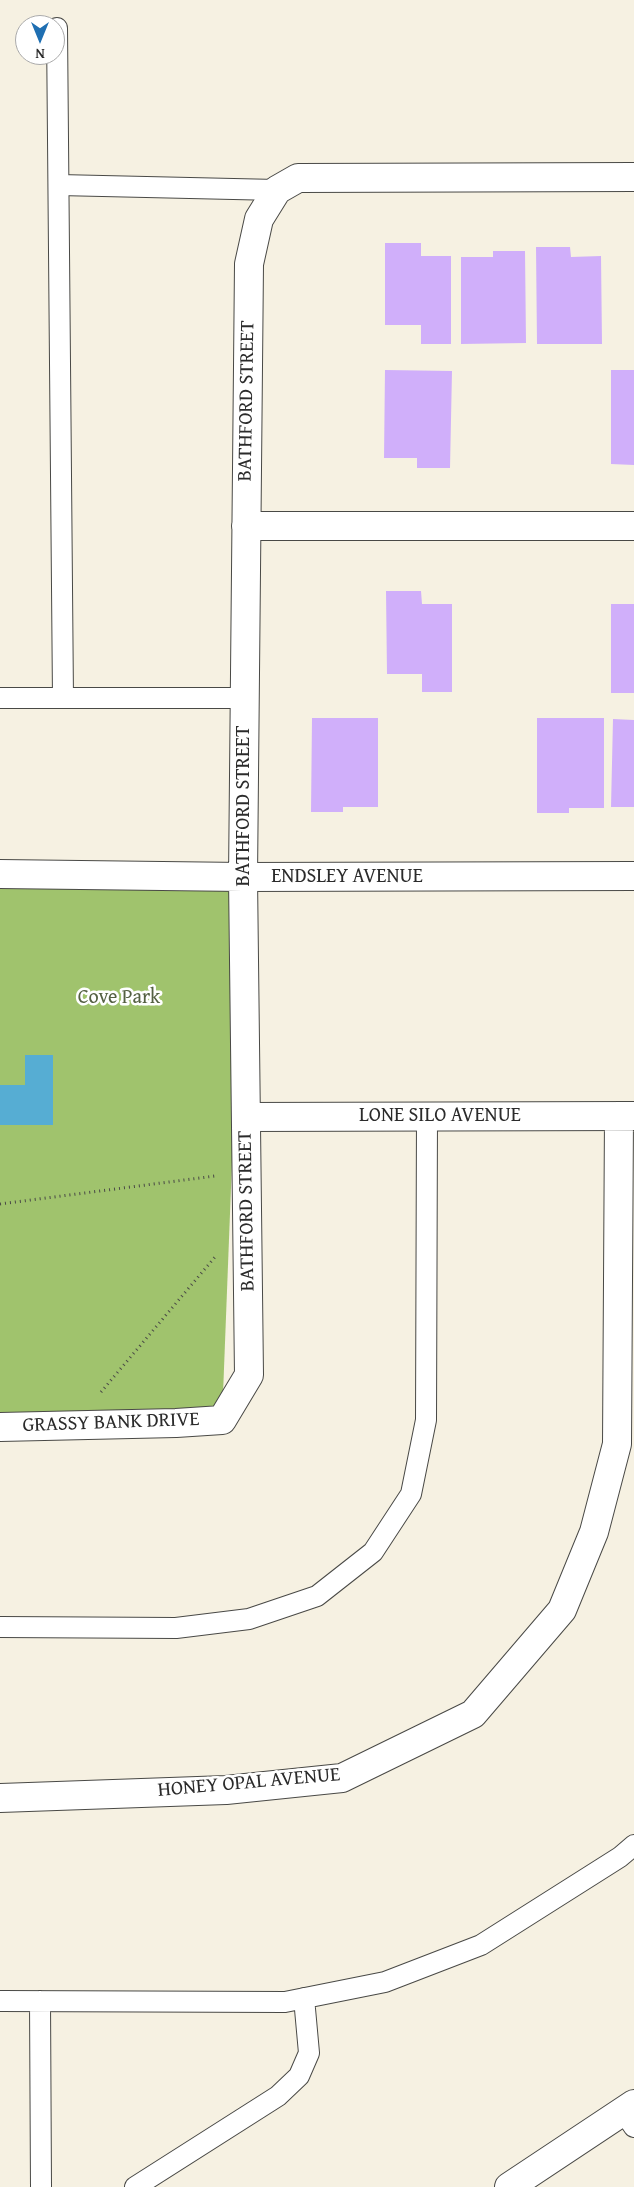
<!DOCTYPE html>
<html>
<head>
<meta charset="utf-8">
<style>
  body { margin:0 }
  #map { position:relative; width:634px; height:2187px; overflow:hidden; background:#f6f1e2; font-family:"Gentium Book Plus",serif }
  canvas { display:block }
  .north { position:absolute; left:15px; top:15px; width:50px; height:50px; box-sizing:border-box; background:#fff; border:1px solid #aaa; border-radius:50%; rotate:180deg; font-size:14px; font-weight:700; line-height:20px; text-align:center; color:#2b2b2b }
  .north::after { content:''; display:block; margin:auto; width:18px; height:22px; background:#1f6fb2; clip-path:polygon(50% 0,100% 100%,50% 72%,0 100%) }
</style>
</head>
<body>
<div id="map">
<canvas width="634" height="2187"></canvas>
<div class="north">N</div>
</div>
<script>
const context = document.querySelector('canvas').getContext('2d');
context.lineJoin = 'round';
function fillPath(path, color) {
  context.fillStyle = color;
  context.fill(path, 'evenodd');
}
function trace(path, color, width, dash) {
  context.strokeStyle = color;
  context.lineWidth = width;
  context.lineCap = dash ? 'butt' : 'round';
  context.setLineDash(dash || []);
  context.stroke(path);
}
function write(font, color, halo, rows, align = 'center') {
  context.font = font + ' "Gentium Book Plus",serif';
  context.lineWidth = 5;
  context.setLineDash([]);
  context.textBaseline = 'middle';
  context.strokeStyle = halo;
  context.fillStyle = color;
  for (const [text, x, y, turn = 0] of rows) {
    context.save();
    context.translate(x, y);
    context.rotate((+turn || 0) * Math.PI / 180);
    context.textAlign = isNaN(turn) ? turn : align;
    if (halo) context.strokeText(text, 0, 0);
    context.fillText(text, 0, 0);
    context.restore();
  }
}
const green = new Path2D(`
  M0,877H243L222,1420L0,1421Z`);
const water = new Path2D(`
  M25,1055H53V1125H0V1085H25Z`);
const building = new Path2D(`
  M385,243H421V256H451V344H421V325H385Z
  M536,247H570L571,257L601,256L602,344H537Z
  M493,251H525L526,343L461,344V257H493Z
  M385,370L452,371L450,468H417V458H384Z
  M611,370H634V465L611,464Z
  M386,591H421L422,604H452V692H422V674H387Z
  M611,604H634V693H611Z
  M312,718H378V807H343V812H311Z
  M537,718H604V808H569V813H537Z
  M613,719L634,720V807H611Z`);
const path = new Path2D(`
  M0,1204L215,1176
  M101,1392L215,1257`);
const lane = new Path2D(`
  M57,28L63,698
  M59,185L277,190
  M0,698H244
  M0,1627L176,1628L249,1619L317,1596L373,1552L411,1494L426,1420L427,1116
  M0,2001L285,2002L385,1982L481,1945L620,1857L634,1845
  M40,2001L41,2187
  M623,2111L634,2127
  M135,2187L278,2096L299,2076L309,2053L304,1998`);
const street = new Path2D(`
  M246,526H634
  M0,874L243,877L634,876
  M246,1117L634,1116
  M0,1427L176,1423L222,1420L249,1375L243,877L249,264L259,219L277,190L298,178L634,177
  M0,1798L226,1790L342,1778L473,1714L562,1610L594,1532L617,1444L619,1116
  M509,2187L634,2104`);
const streetNames = [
  ["BATHFORD STREET",247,401,-89],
  ["BATHFORD STREET",244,806,-90],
  ["ENDSLEY AVENUE",347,877],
  ["LONE SILO AVENUE",440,1116],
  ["BATHFORD STREET",247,1211,-91],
  ["GRASSY BANK DRIVE",111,1423,-2],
  ["HONEY OPAL AVENUE",249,1783,-5]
];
const parkNames = [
  ["Cove Park",119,998]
];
fillPath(green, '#a0c36d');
fillPath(water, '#56add3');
fillPath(building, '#d0affa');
trace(lane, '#494946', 22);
trace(street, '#494946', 30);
trace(path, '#494946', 3, [1, 4]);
trace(lane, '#fff', 20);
trace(street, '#fff', 28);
write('20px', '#2b2b2b', '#fff', streetNames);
write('20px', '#546042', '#fff', parkNames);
</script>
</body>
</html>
